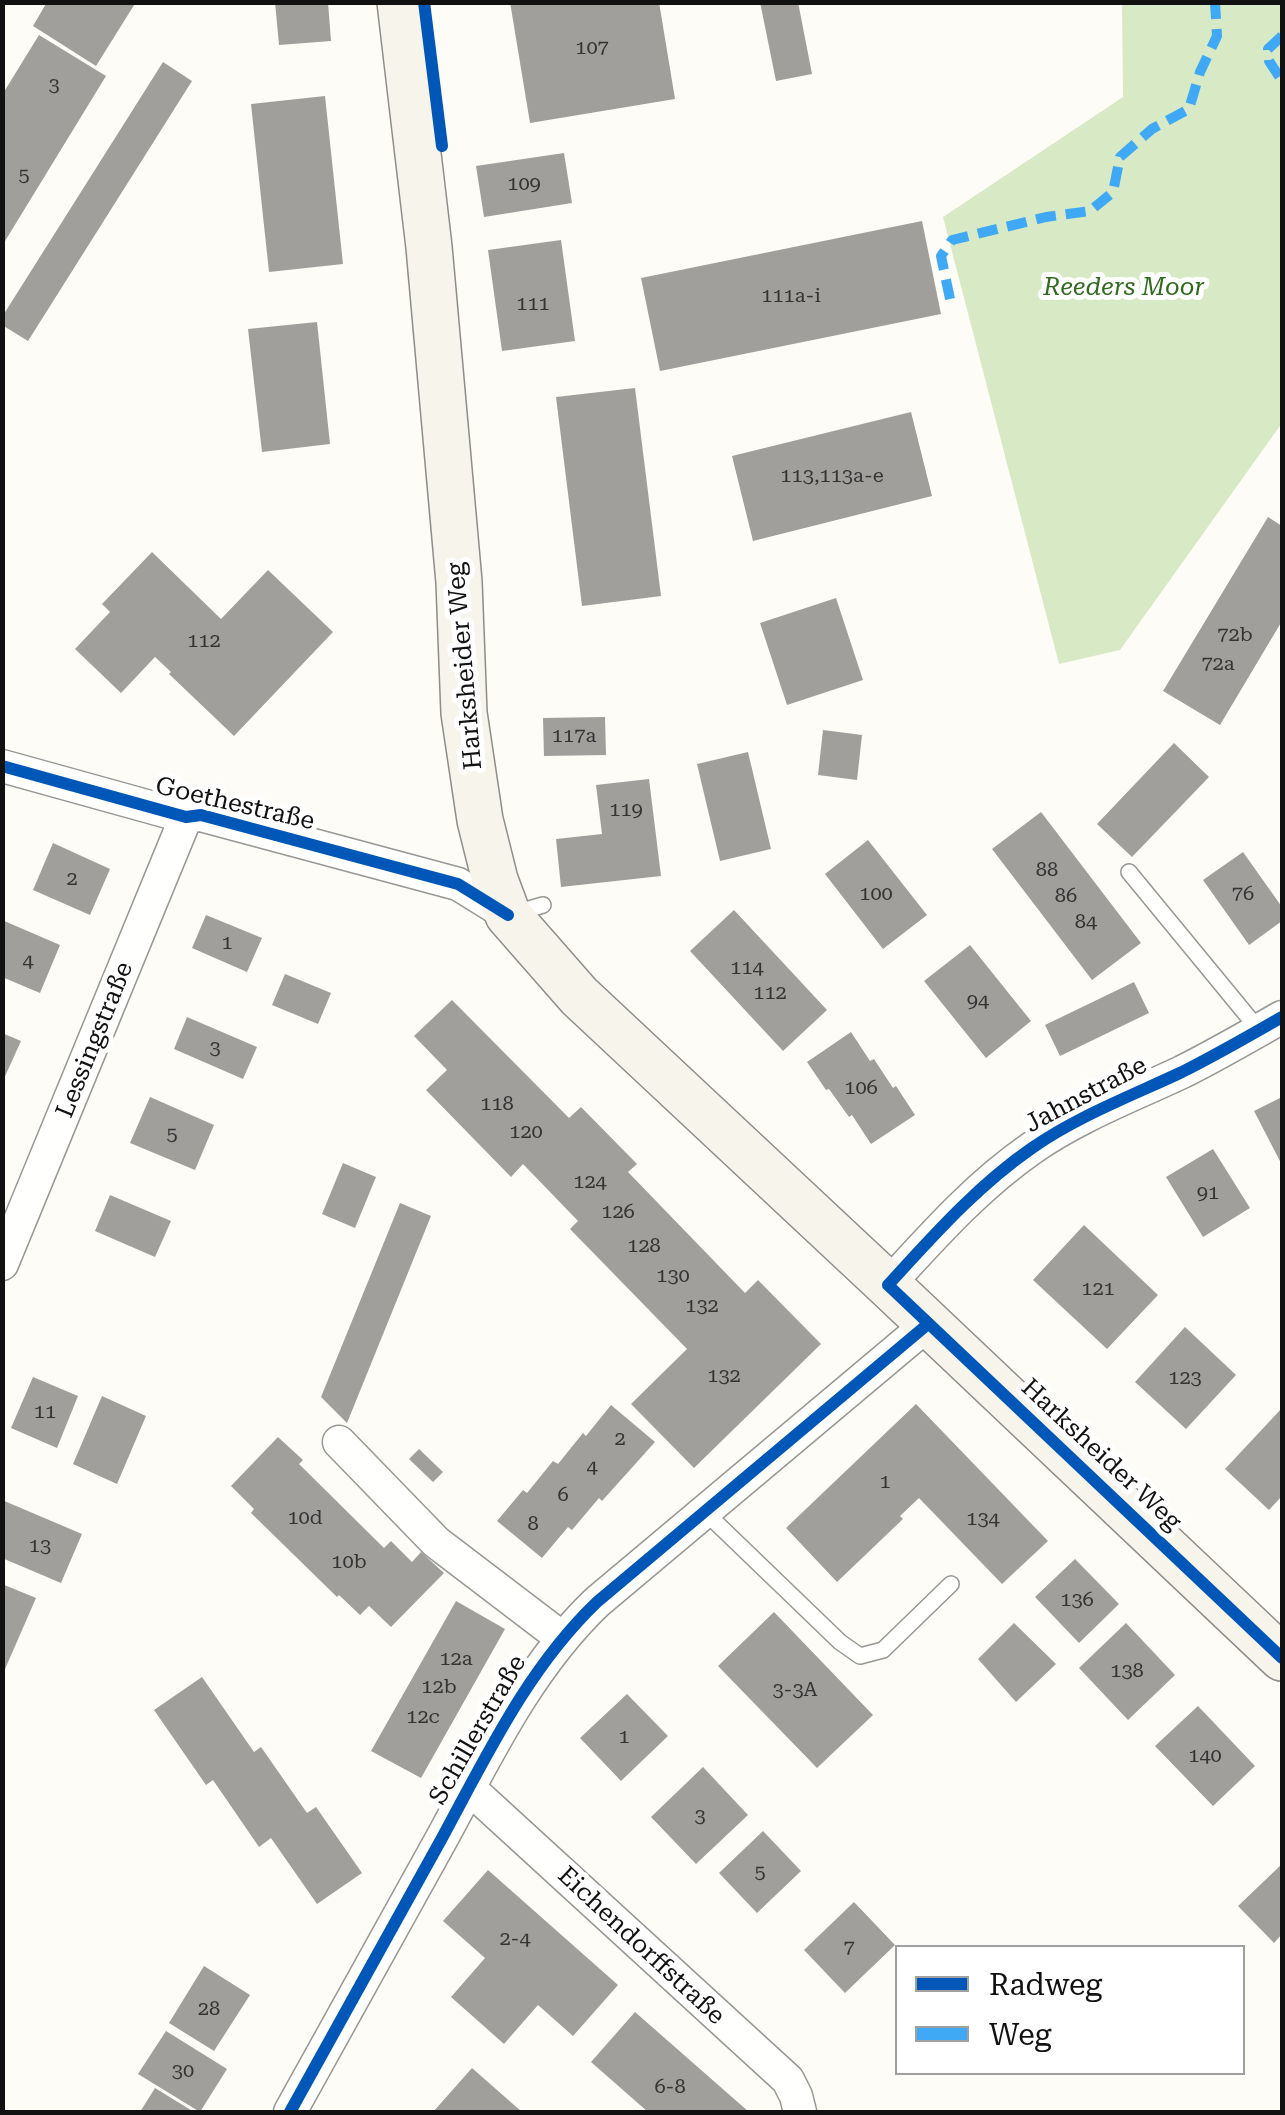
<!DOCTYPE html>
<html>
<head>
<meta charset="utf-8">
<style>
  body { margin:0 }
  #map { position:relative; width:1285px; height:2115px; overflow:hidden; background:#fdfcf7; font-family:"Roboto Serif",serif }
  canvas { display:block }
  .frame { position:absolute; inset:0; border:5px solid #111; pointer-events:none }
  .legend { position:absolute; left:895px; top:1945px; width:350px; height:130px; box-sizing:border-box; background:#fff; border:2px solid #a0a0a0; margin:0; padding:12px 18px; list-style:none; font-size:30px; color:#111 }
  .legend li { display:flex; align-items:center; gap:20px; height:50px }
  .legend b { width:50px; border:2px solid #a0a0a0 }
</style>
</head>
<body>
<div id="map">
<canvas width="1285" height="2115"></canvas>
<div class="frame"></div>
<ul class="legend">
<li><b style="height:12px;background:#0057b8"></b>Radweg</li>
<li><b style="height:12px;background:#3fa9f5"></b>Weg</li>
</ul>
</div>
<script>
const context = document.querySelector('canvas').getContext('2d');
context.lineJoin = 'round';
function fillPath(path, color) {
  context.fillStyle = color;
  context.fill(path, 'evenodd');
}
function trace(path, color, width, dash) {
  context.strokeStyle = color;
  context.lineWidth = width;
  context.lineCap = dash ? 'butt' : 'round';
  context.setLineDash(dash || []);
  context.stroke(path);
}
function write(font, color, halo, rows, align = 'center') {
  context.font = font + ' "Roboto Serif",serif';
  context.lineWidth = 10;
  context.setLineDash([]);
  context.textBaseline = 'middle';
  context.strokeStyle = halo;
  context.fillStyle = color;
  for (const [text, x, y, turn = 0] of rows) {
    context.save();
    context.translate(x, y);
    context.rotate((+turn || 0) * Math.PI / 180);
    context.textAlign = isNaN(turn) ? turn : align;
    if (halo) context.strokeText(text, 0, 0);
    context.fillText(text, 0, 0);
    context.restore();
  }
}
const forest = new Path2D(`
  M1122,3H1282V423L1120,650L1059,664L943,217L1123,97Z`);
const building = new Path2D(`
  M47,2H136L96,66L33,26Z
  M275,2H328L331,41L279,45Z
  M510,2H659L675,99L530,123Z
  M760,2H798L812,74L776,81Z
  M39,35L106,76L2,246V95Z
  M163,62L192,81L28,341L2,325V317Z
  M325,96L343,264L269,272L251,104Z
  M564,153L572,203L484,217L476,166Z
  M922,221L941,314L660,371L641,278Z
  M561,240L575,341L502,351L488,250Z
  M317,322L330,444L262,452L248,329Z
  M635,388L661,596L582,606L556,397Z
  M911,412L932,496L753,541L732,456Z
  M1268,517L1282,526V621L1220,725L1163,691Z
  M152,552L221,619L268,570L333,632L234,736L169,674L171,672L155,657L121,693L75,649L110,612L102,604Z
  M836,598L863,680L787,705L760,623Z
  M605,717L606,755L544,756L543,718Z
  M823,730L862,735L857,780L818,775Z
  M1174,743L1209,777L1132,857L1097,824Z
  M748,752L771,849L720,861L697,764Z
  M649,779L661,876L561,887L556,839L602,834L596,785Z
  M1041,812L1141,943L1092,980L992,849Z
  M868,840L927,915L883,949L825,874Z
  M53,843L110,869L90,915L33,890Z
  M1243,852L1282,907V921L1249,945L1203,880Z
  M734,910L827,1010L783,1051L690,951Z
  M206,915L262,938L247,972L192,948Z
  M2,920L60,945L40,993L2,977Z
  M970,945L1031,1021L986,1058L924,981Z
  M285,974L331,993L318,1024L272,1005Z
  M1134,982L1149,1013L1060,1056L1045,1025Z
  M452,1000L569,1118L581,1107L637,1164L628,1172L745,1293L758,1280L821,1344L694,1468L631,1404L687,1349L570,1229L578,1221L523,1164L511,1177L426,1090L447,1070L414,1036Z
  M187,1017L257,1047L243,1079L174,1049Z
  M851,1032L870,1061L874,1059L893,1088L896,1086L915,1115L871,1144L852,1115L849,1117L829,1089L826,1090L807,1062Z
  M2,1033L21,1041L2,1083Z
  M150,1097L214,1125L195,1170L130,1143Z
  M1282,1097V1165L1254,1111Z
  M1213,1149L1250,1208L1203,1237L1166,1177Z
  M343,1163L376,1177L355,1228L322,1214Z
  M110,1195L171,1221L155,1257L95,1231Z
  M400,1203L431,1216L347,1423L321,1397Z
  M1084,1225L1158,1295L1107,1349L1033,1280Z
  M1185,1327L1236,1375L1186,1429L1135,1382Z
  M33,1377L78,1396L57,1448L11,1428Z
  M102,1396L146,1416L117,1484L73,1464Z
  M916,1404L1048,1541L1002,1584L919,1498L900,1516L903,1519L837,1582L786,1528Z
  M611,1405L655,1442L602,1501L599,1498L572,1530L568,1527L542,1558L497,1521L523,1490L527,1493L553,1461L558,1464L583,1433L586,1436Z
  M1282,1408V1496L1269,1510L1225,1469Z
  M278,1437L303,1460L299,1464L384,1548L391,1541L412,1562L421,1552L444,1573L391,1627L369,1606L360,1615L339,1595L337,1597L251,1513L254,1509L231,1486Z
  M419,1449L443,1472L433,1482L409,1459Z
  M2,1500L82,1534L61,1583L2,1558Z
  M1075,1559L1119,1604L1079,1643L1035,1597Z
  M2,1584L36,1598L2,1676Z
  M456,1601L505,1629L421,1778L371,1751Z
  M774,1612L873,1715L817,1768L718,1666Z
  M1014,1623L1056,1664L1016,1702L978,1659Z
  M1126,1623L1175,1675L1128,1720L1079,1668Z
  M202,1677L254,1752L261,1747L307,1813L316,1807L362,1873L317,1904L271,1838L259,1847L213,1780L206,1785L154,1710Z
  M627,1694L668,1736L621,1781L580,1738Z
  M1198,1706L1255,1766L1213,1806L1155,1746Z
  M703,1767L748,1815L696,1864L651,1817Z
  M763,1831L801,1871L757,1913L719,1873Z
  M1282,1864V1934L1274,1943L1238,1906Z
  M488,1870L618,1985L573,2036L538,2005L504,2044L451,1997L485,1958L443,1921Z
  M854,1902L895,1945L845,1993L804,1950Z
  M204,1966L250,1995L214,2051L169,2023Z
  M635,2012L749,2112H648L591,2062Z
  M166,2031L227,2069L200,2112L138,2074Z
  M472,2068L522,2112H433Z
  M155,2088L194,2112H140Z`);
const lane = new Path2D(`
  M1129,872L1259,1030
  M512,914L543,905
  M705,1512L840,1642L860,1656L883,1650L951,1584`);
const street = new Path2D(`
  M2,766L186,817L201,815L458,884L508,915
  M2,1264L186,817
  M888,1285C933,1236 977,1186 1032,1148C1078,1116 1131,1096 1182,1072C1216,1055 1249,1036 1282,1017
  M339,1442L436,1542L562,1638
  M469,1788L788,2080L796,2096L800,2112
  M290,2112C341,2021 391,1929 442,1838C487,1755 528,1668 597,1602L928,1324`);
const secondary = new Path2D(`
  M400,2L429,247L459,582L464,713L480,820L495,880L508,915L579,996L888,1285L1282,1658`);
const quiet = new Path2D(`
  M1282,36L1268,49L1269,61L1282,81
  M950,299L941,256L952,240L1046,217L1090,211L1113,192L1120,157L1152,129L1189,109L1200,72L1217,36L1215,2`);
const cycleway = new Path2D(`
  M424,2L442,146
  M2,766L186,817L201,815L458,884L508,915
  M1282,1017C1249,1036 1216,1055 1182,1072C1131,1096 1078,1116 1032,1148C977,1186 933,1236 888,1285L1282,1658
  M290,2112C341,2021 391,1929 442,1838C487,1755 528,1668 597,1602L928,1324`);
const numberNames = [
  ["107",592,48],
  ["3",54,85],
  ["5",24,175],
  ["109",524,184],
  ["111a-i",791,296],
  ["111",533,304],
  ["113,113a-e",832,476],
  ["72b",1235,635],
  ["112",204,641],
  ["72a",1218,664],
  ["117a",574,736],
  ["119",626,810],
  ["88",1047,870],
  ["2",72,879],
  ["100",876,894],
  ["76",1243,894],
  ["86",1066,896],
  ["84",1086,922],
  ["1",227,943],
  ["4",28,961],
  ["114",747,968],
  ["112",770,993],
  ["94",978,1001],
  ["3",215,1048],
  ["106",861,1088],
  ["118",497,1104],
  ["120",526,1132],
  ["5",172,1134],
  ["124",590,1182],
  ["91",1208,1193],
  ["126",618,1212],
  ["128",644,1246],
  ["130",673,1276],
  ["121",1098,1289],
  ["132",702,1306],
  ["132",724,1376],
  ["123",1185,1378],
  ["11",45,1412],
  ["2",620,1439],
  ["4",592,1467],
  ["1",885,1482],
  ["6",563,1495],
  ["10d",305,1518],
  ["134",983,1519],
  ["8",533,1524],
  ["13",40,1546],
  ["10b",349,1562],
  ["136",1077,1600],
  ["12a",456,1659],
  ["138",1127,1671],
  ["12b",439,1687],
  ["3-3A",795,1690],
  ["12c",423,1717],
  ["1",624,1737],
  ["140",1205,1756],
  ["3",700,1816],
  ["5",760,1872],
  ["2-4",515,1939],
  ["7",849,1948],
  ["28",209,2009],
  ["30",183,2071],
  ["6-8",670,2087]
];
const parkNames = [
  ["Reeders Moor",1124,288]
];
const streetNames = [
  ["Harksheider Weg",465,666,-95],
  ["Goethestraße",235,804,13],
  ["Lessingstraße",95,1040,-68],
  ["Jahnstraße",1086,1095,-28],
  ["Harksheider Weg",1101,1455,43],
  ["Schillerstraße",478,1730,-60],
  ["Eichendorffstraße",641,1946,43]
];
fillPath(forest, '#d8eac5');
fillPath(building, '#a19f9c');
trace(lane, '#979795', 18);
trace(street, '#979795', 35);
trace(secondary, '#8e8d8b', 48);
trace(lane, '#fffffe', 15);
trace(street, '#fffffe', 32);
trace(secondary, '#f6f4eb', 45);
trace(quiet, '#3fa9f5', 10, [20, 10]);
trace(cycleway, '#0057b8', 12);
write('20px', '#353434', null, numberNames);
write('italic 25px', '#2f6b1f', '#fff', parkNames);
write('25px', '#111', '#fff', streetNames);
</script>
</body>
</html>
